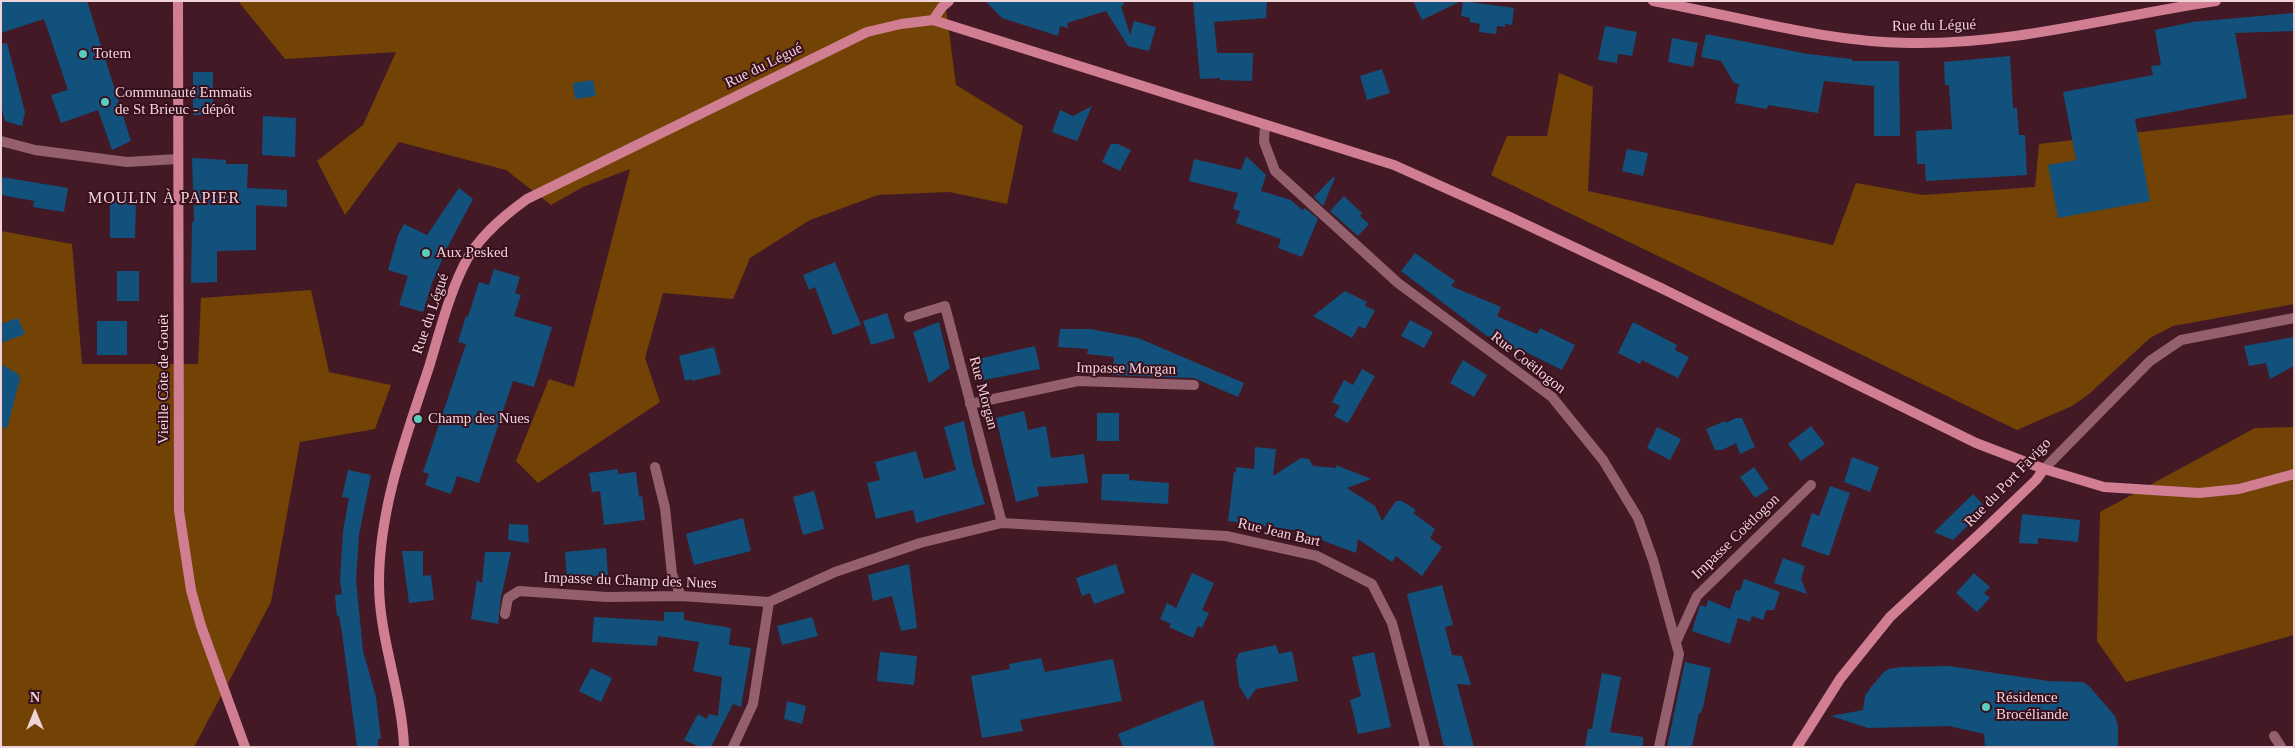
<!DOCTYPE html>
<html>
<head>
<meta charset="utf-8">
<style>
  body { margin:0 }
  #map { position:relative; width:2295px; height:748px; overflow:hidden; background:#431926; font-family:"Times New Roman",serif }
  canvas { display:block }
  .frame { position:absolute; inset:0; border:2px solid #f0d3d9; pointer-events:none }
  .north { position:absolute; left:10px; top:688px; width:50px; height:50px; -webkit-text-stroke:4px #380f1c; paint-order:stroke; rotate:0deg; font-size:14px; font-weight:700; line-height:20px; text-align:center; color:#f0d3d9 }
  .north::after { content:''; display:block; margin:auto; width:18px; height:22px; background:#f0d3d9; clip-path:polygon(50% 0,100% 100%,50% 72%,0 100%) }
</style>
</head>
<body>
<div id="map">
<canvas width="2295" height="748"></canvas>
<div class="frame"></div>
<div class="north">N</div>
</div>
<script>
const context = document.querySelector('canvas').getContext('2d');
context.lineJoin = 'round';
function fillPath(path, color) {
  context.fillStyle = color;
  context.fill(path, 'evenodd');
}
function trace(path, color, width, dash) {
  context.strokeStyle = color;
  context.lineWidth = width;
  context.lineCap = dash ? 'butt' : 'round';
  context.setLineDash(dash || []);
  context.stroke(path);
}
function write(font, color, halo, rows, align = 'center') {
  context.font = font + ' "Times New Roman",serif';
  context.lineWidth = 4;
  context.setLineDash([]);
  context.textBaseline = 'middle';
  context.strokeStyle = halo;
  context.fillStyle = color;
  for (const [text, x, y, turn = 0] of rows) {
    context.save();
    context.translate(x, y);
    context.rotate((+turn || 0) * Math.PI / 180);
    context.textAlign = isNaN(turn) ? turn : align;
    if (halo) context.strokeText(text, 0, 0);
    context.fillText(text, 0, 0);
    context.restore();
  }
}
const green = new Path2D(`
  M238,1H945L956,85L1023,126L1007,204L949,192L878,195L810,220L750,258L733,299L663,293L645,358L660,402L538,483L516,461L549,379L574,387L630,169L583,187L551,205L506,170L399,142L345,215L317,161L363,125L396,52L285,59Z
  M1559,73L1593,87L1588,191L1833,245L1856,183L1923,195L2035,187L2039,144L2294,114V304L2173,326L2150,338L2089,394L2072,406L2017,430L1491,175L1507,136H1547Z
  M1,231L72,244L82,364H198L201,298L311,290L329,372L391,385L375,429L300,442L271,602L194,747H1Z
  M2294,427V635L2126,682L2097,641L2100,512L2255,428Z`);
const building = new Path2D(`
  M1,1H87L131,141L112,150L98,110L61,123L51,95L68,90L44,19L1,33Z
  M985,1H1123L1124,5L1121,6L1130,35L1134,21L1156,27L1149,51L1128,46L1106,11L1067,23L1068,28L1060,26L1058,36L1002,18Z
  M1193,1H1267L1266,18L1214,22L1217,53H1253L1252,81L1220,80V78L1200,79Z
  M1413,1H1461L1422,20Z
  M1463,1L1514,8L1512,25L1505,24V27L1497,26L1496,34L1479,32L1480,24L1470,22V18L1461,16Z
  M2294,13V31L2235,33L2247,98L2135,119L2150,201L2058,218L2048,165L2076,160L2063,92L2153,75L2151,66L2161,65L2155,30L2192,22Z
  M1605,26L1637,32L1632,56L1618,54L1617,63L1598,60Z
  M1706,34L1808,54L1852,59V61H1899L1900,136H1874V86L1824,81L1818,113L1768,105L1767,109L1735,103L1739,84L1734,83L1721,61L1701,57Z
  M1672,38L1698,43L1693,67L1668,62Z
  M7,43L25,112L22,126L5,121L1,106V44Z
  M2010,56L2013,108H2017L2019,135H2025L2027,175L1926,181L1925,164H1917L1916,131L1952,129L1949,85H1945L1944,62Z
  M1382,69L1390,93L1367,100L1360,76Z
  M193,72H213V115H193Z
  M593,80L596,96L575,99L573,83Z
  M1092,106L1077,141L1052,132L1060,110L1073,116Z
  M263,116L296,118L295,157L262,155Z
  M1111,144H1118L1131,150L1120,171L1102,162Z
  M1627,149L1648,153L1643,176L1622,171Z
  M1246,156L1266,175L1261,191L1291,200L1302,210L1305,208L1318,219L1302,257L1278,248L1281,239L1236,223L1240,211L1233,209L1238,193L1189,181L1194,159L1241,170Z
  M192,158L226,160V164H248L247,188L287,190V207L256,205V250L217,251V282L191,283L192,222H194Z
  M1,177L68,188L64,212L33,207L34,201L1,195Z
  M1333,177L1335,178L1323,206L1314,197Z
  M459,188L473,199L447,248L432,283L423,312L399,305L408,276L388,270L398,235L404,224L427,235Z
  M1344,196L1362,213L1360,216L1369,224L1358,236L1330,211Z
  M110,200H136L135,238H110Z
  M1415,253L1455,281L1451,286L1501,307L1497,316L1537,334L1540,328L1575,345L1562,370L1524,351V353L1487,336L1401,271Z
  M835,262L861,325L833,335L815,287L809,290L803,275Z
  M494,269L520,277L515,293L521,295L514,316L552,327L534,387L513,381L479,483L457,476L451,494L425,485L429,474L423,472L466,344L458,342L466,316L468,317L479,282L489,285Z
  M117,271H139V301H117Z
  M1345,291L1367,302L1365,306L1375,310L1365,329L1359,326L1352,338L1313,316Z
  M887,313L895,338L871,345L863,321Z
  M18,318L25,334L1,343V324Z
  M1410,320L1433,332L1424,348L1401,336Z
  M97,321H127V355H97Z
  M939,322L950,368L929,383L913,332Z
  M1633,322L1677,345L1675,350L1689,357L1678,378L1642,360L1640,364L1618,353Z
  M1060,329H1090L1138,338L1244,383L1238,397L1194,378L1112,375L1114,357L1087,354L1088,349L1058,347Z
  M2294,337V366L2270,379L2266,363L2249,366L2244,346Z
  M1035,346L1040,369L974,382L969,361Z
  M714,347L721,374L692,381L691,379L685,381L679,356Z
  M1463,360L1487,375L1474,397L1450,383Z
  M1,364L18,374L20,379L7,428L1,427Z
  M1362,369L1375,376L1348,423L1334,416L1340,406L1332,402L1344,380L1353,385Z
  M1024,411L1028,430L1046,426L1051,458L1084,454L1088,483L1037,487L1039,496L1016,502L996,418Z
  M1097,413H1119V441H1097Z
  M1736,418H1742L1755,447L1740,454L1736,443L1722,450H1715L1706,429L1725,421L1726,423Z
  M964,421L973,465L985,504L916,523L913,510L876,519L867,483L880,480L875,462L916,451L924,479L956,470L944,427Z
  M1811,426L1825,444L1801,461L1788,444Z
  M1657,427L1681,439L1670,460L1647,448Z
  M1255,447L1276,449L1273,476L1301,458L1309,459L1313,466L1336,468V465L1371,479L1347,488L1375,506L1382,521L1396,501H1402L1416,510L1413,513L1435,529L1430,538L1442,547L1422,576L1396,556L1392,562L1358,539L1356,553L1294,530L1228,521L1234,472H1236V467L1254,469Z
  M1852,457L1879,467L1870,492L1844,482Z
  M1754,467L1769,489L1755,498L1740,477Z
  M618,469V474L636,472L639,497L642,496L645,520L604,525L600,491L592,492L589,473Z
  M348,470L371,475L359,535L356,580L363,651L376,697L381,739H378V747H357L342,633L339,616H337L335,595L342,594L340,581L343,531L349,498L342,497Z
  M1102,474H1129V480L1169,483L1168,504L1101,500Z
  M1830,486L1850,493L1829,556L1801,546L1812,513L1819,516Z
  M814,491L824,529L803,535L793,497Z
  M1973,494L1986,508L1953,540L1934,532Z
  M2022,514L2080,520L2078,542L2038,538V544L2019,543Z
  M743,518L751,551L694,565L686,534Z
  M509,524L528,525L529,543L508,540Z
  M606,548L608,575L567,578L565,552Z
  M402,551H423V576L431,575L434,600L409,603Z
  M485,552H511L501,597L498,624L471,619L477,580L482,583Z
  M1783,558L1805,566L1801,579L1807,594L1774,583Z
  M909,564L917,628L901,631L892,596L873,601L868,575Z
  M1116,564L1125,593L1094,604L1090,593L1082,596L1076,578Z
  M1192,573L1214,583L1202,610L1209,613L1202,628L1198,626L1193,638L1169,627L1171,624L1160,619L1167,603L1176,608Z
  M1974,573L1990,587L1984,593L1990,598L1977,612L1956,593Z
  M1744,579L1780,592L1774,610H1766L1763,620L1752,616L1750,622L1738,618L1730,644L1692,631L1700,605L1706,607L1708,600L1730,609L1736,590L1740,591Z
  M1442,585L1453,625L1445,627L1452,655L1462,656L1471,685L1457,684L1474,747H1444L1407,594Z
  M664,612H684V620L731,628L729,645L751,648L741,707L733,704L711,747H700L684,740L698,714L707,719L709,714L718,716L722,677L693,671L699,642L658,636L657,646L592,642L594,617L664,621Z
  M812,617L818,636L782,645L777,626Z
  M1276,645L1279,654L1292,651L1298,681L1256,689L1248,700L1239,686L1236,660L1239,653Z
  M880,652L917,656L914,685L877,681Z
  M1374,652L1391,727L1358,734L1350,700L1361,696L1352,657Z
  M1041,658L1045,672L1113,659L1122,701L1020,720L1023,731L982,738L971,676L1010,669L1009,664Z
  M1685,662L1711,668L1703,707L1701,713H1699L1692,747H1667Z
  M1949,666L2048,681L2083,682L2089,686L2115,716L2118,726V747H1985L1984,734L1949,726L1868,728L1831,716L1863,710L1865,696L1871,687L1884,672L1889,669L1901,667Z
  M591,668L612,678L601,702L579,691Z
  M1602,673L1621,677L1610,732L1643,737V747H1585L1588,729H1592Z
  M1203,700L1215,747H1123L1118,734Z
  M787,701L806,706L802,724L784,719Z`);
const street = new Path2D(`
  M1265,125L1264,142L1275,171L1398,283L1552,397L1603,460L1638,518L1653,560L1679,654L1659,747
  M1,141L35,150L127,162L177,159
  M909,317L945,306L1002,523
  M970,404L1078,381L1194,385
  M655,467L665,508L672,574L681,596
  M2044,469L2150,361L2181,340L2294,318
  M505,614L508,598L519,591L607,597L681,596L769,602L835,572L920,543L1002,523L1226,536L1317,556L1372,584L1392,623L1425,747
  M1676,642L1697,596L1811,485
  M2274,736L2281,747
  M733,747L753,704L769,602`);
const secondary = new Path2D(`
  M178,1L179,511L191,590L201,626L245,747
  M1653,1C1738,16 1822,42 1909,43C2013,45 2114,16 2216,1
  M933,20L942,7L949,1
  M404,747C402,691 379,639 379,583C379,508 406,437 429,367C439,334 448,298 463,267C476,239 502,217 527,199L867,32L901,24L933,20L1394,165L1510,217L1661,288L1976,443L2044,469L2104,487L2199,493L2239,489L2294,474
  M1797,747L1840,679L1890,617L1986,528L2036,480L2044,469`);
const markers = [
  [83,54,5,"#59cebf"],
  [105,102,5,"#59cebf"],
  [426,253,5,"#59cebf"],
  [418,419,5,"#59cebf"],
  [1986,707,5,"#59cebf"]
];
const streetNames = [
  ["Rue du Légué",1934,26,-1],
  ["Rue du Légué",764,66,-26],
  ["Rue du Légué",431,314,-71],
  ["Rue Coëtlogon",1528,363,38],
  ["Impasse Morgan",1126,369,1],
  ["Vieille Côte de Gouët",164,379,-90],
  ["Rue Morgan",983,393,75],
  ["Rue du Port Favigo",2008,483,-46],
  ["Rue Jean Bart",1279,533,13],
  ["Impasse Coëtlogon",1736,537,-44],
  ["Impasse du Champ des Nues",630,581,2]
];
const poiNames = [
  ["Totem",93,54],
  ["Communauté Emmaüs",115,93],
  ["de St Brieuc - dépôt",115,110],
  ["Aux Pesked",436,253],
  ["Champ des Nues",428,419],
  ["Résidence",1996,698],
  ["Brocéliande",1996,715]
];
const neighbourhoodNames = [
  ["MOULIN À PAPIER",164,199]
];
fillPath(green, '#734306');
fillPath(building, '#12517c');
trace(street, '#95606d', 10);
trace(secondary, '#d17e93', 10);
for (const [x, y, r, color] of markers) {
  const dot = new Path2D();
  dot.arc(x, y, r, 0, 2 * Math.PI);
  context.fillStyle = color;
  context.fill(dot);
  trace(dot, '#380f1c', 2);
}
write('15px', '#f0d3d9', '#380f1c', streetNames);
write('15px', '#f0d3d9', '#380f1c', poiNames, 'left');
context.letterSpacing = '1px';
write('16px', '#f0d3d9', '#380f1c', neighbourhoodNames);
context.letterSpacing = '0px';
</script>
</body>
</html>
